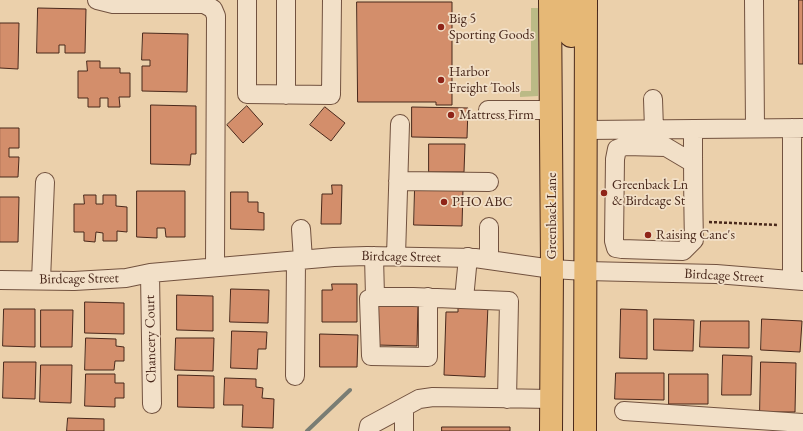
<!DOCTYPE html>
<html>
<head>
<meta charset="utf-8">
<style>
  body { margin:0 }
  canvas { display:block; background:#ebd0ab }
</style>
</head>
<body>
<canvas width="803" height="431"></canvas>
<script>
const context = document.querySelector('canvas').getContext('2d');
context.lineJoin = 'round';
function fillPath(path, color) {
  context.fillStyle = color;
  context.fill(path, 'evenodd');
}
function trace(path, color, width, dash) {
  context.strokeStyle = color;
  context.lineWidth = width;
  context.lineCap = dash ? 'butt' : 'round';
  context.setLineDash(dash || []);
  context.stroke(path);
}
function write(font, color, halo, rows, align = 'center') {
  context.font = font + ' "EB Garamond",serif';
  context.lineWidth = 3.5;
  context.setLineDash([]);
  context.textBaseline = 'middle';
  context.strokeStyle = halo;
  context.fillStyle = color;
  for (const [text, x, y, turn = 0] of rows) {
    context.save();
    context.translate(x, y);
    context.rotate((+turn || 0) * Math.PI / 180);
    context.textAlign = isNaN(turn) ? turn : align;
    if (halo) context.strokeText(text, 0, 0);
    context.fillText(text, 0, 0);
    context.restore();
  }
}
const green = new Path2D(`
  M531,8H538V96L520,97V91H531Z`);
const stream = new Path2D(`
  M307,431L350,390`);
const building = new Path2D(`
  M799,0H803V64H799Z
  M357,2H452V105H436V102H358Z
  M38,8L86,9L85,53H65V45H59V53H37Z
  M0,23H19L18,69L0,68Z
  M143,33L188,34L187,92L142,91V66H150V60H142Z
  M87,61H100V68H120V73H130V97H119L120,107H108V98H100V107H88V98H78V71H87Z
  M151,105L196,106V154H191L190,165L151,164Z
  M247,106L263,124L243,143L227,125Z
  M325,107L345,123L331,141L310,125Z
  M412,107L468,108L467,138L412,137Z
  M0,128H19V148H9V157H19L18,177H0Z
  M429,144H465L464,172H429Z
  M332,185H342L341,224H321L322,194H332Z
  M415,187L463,189L462,226L414,225Z
  M137,191H185V237H166L165,228H157V238L137,237Z
  M231,192H248V202H258V212L264,213V230L231,229Z
  M84,195H96V204H103V195H116V206L127,207V232L117,231V241H103V233L96,232L95,242L84,241V232H74V204H84Z
  M0,197H19L18,242H0Z
  M332,284H357V322H322V290H332Z
  M231,289L269,290L268,323L230,322Z
  M177,295L213,296V331L177,330Z
  M85,302L124,303V334L85,333Z
  M375,304H418L417,346L377,345Z
  M488,305L485,377L444,375L446,312H458V307Z
  M4,309H35V347L3,346Z
  M621,309L647,310V359L620,358Z
  M41,310H73L72,347H41Z
  M654,319L694,320L693,351L654,350Z
  M762,319L802,321L800,352L761,350Z
  M701,321H749V348L700,347Z
  M232,331L267,332L266,349H258L257,369L231,368Z
  M320,334L358,335L357,367H320Z
  M86,338L116,339V346L124,347V361H115L114,370H85Z
  M176,338H214L213,371L175,370Z
  M723,355L752,356L751,395H722Z
  M4,362H36L35,399L3,398Z
  M761,362L796,363L795,412H760Z
  M41,365H72L71,403L40,402Z
  M616,373H664V400L615,399Z
  M86,374H115V383H124V398H115V407L85,406Z
  M669,374H708V404H669Z
  M178,375L214,376V408L178,407Z
  M225,378L256,379V387L263,388L262,398L274,399L273,428L242,427L243,405H224Z
  M68,418L104,419V431H67Z
  M442,427H510V431H442Z`);
const path = new Path2D(`
  M709,222L778,225`);
const minor = new Path2D(`
  M97,0L113,4H204L213,9L216,16L215,267
  M247,0V94L331,95L332,0
  M286,0V95
  M754,0L755,128
  M653,99L654,129
  M488,110H551
  M792,128V280
  M693,129C693,166 693,203 694,240L683,251L622,249L616,248L614,241L615,159L617,149L625,146L666,147L693,163
  M586,130L803,128
  M398,181L489,182
  M489,227V260
  M301,229L303,260
  M374,256L375,297H413L509,301L507,399
  M396,256L400,124
  M150,273L152,404
  M0,280L74,281L126,278L150,273L334,257L367,256L475,258L552,269L586,271L716,274L803,281
  M41,280L45,182
  M375,297L369,299L371,356L428,357V297
  M464,299L468,257
  M295,376L296,261
  M404,408V431
  M624,411L803,423
  M368,431L369,426L419,399L433,397L551,399`);
const major = new Path2D(`
  M550,0L552,269L551,431
  M568,0L570,7L571,36
  M585,431L586,0`);
const markers = [
  [441,27,4,"#8f2418"],
  [441,80,4,"#8f2418"],
  [451,115,4,"#8f2418"],
  [604,193,4,"#8f2418"],
  [444,202,4,"#8f2418"],
  [648,235,4,"#8f2418"]
];
const poiNames = [
  ["Big 5",449,19],
  ["Sporting Goods",449,35],
  ["Harbor",449,72],
  ["Freight Tools",449,88],
  ["Mattress Firm",459,115],
  ["Greenback Ln",612,185],
  ["& Birdcage St",612,201],
  ["PHO ABC",452,202],
  ["Raising Cane's",656,235]
];
const streetNames = [
  ["Greenback Lane",552,216,-90],
  ["Birdcage Street",401,257,1],
  ["Birdcage Street",724,276,3],
  ["Birdcage Street",79,279,-1],
  ["Chancery Court",151,339,-91]
];
fillPath(green, '#bbba86');
trace(stream, '#797d74', 4);
fillPath(building, '#d38e6b');
trace(building, '#49281b', 1);
trace(minor, '#72523f', 20);
trace(major, '#49281b', 24);
trace(path, '#49281b', 2.5, [3, 2]);
trace(minor, '#f2e0c8', 18);
trace(major, '#e6b876', 22);
for (const [x, y, r, color] of markers) {
  const dot = new Path2D();
  dot.arc(x, y, r, 0, 2 * Math.PI);
  context.fillStyle = color;
  context.fill(dot);
  trace(dot, '#f2e0c8', 1.5);
}
write('14px', '#49281b', '#f2e0c8', poiNames, 'left');
write('14px', '#49281b', '#f2e0c8', streetNames);
</script>
</body>
</html>
